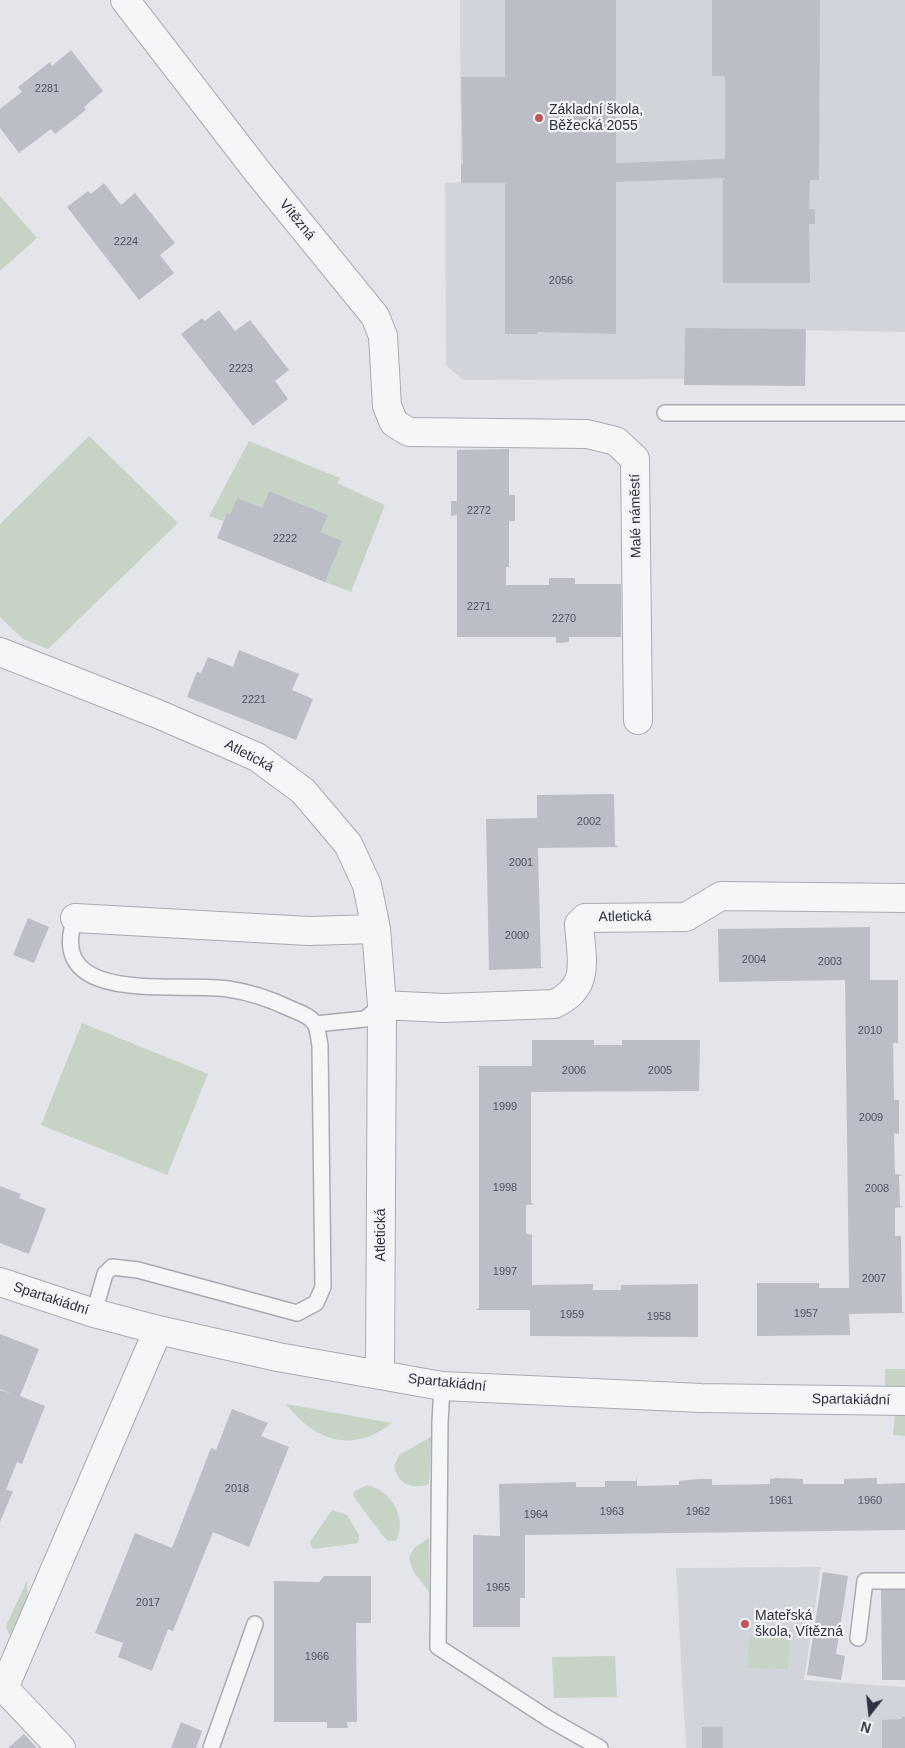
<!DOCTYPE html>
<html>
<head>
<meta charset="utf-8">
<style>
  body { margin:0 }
  #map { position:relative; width:905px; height:1748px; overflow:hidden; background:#e3e5ea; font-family:Helvetica,sans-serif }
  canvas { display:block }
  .north { position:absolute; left:845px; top:1688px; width:50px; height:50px; -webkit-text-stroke:4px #f3f4f7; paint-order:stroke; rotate:196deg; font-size:14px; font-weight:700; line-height:20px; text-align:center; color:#2d3140 }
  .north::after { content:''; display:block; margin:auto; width:18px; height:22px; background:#2d3140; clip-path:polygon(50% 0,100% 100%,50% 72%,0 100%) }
</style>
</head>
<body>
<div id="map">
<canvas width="905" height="1748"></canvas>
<div class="north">N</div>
</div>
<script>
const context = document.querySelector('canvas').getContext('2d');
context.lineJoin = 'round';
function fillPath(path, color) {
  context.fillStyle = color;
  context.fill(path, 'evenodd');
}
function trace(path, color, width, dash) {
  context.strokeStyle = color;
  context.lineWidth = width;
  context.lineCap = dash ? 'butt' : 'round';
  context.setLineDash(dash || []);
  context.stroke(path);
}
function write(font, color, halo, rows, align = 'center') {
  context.font = font + ' Helvetica,sans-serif';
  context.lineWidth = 4.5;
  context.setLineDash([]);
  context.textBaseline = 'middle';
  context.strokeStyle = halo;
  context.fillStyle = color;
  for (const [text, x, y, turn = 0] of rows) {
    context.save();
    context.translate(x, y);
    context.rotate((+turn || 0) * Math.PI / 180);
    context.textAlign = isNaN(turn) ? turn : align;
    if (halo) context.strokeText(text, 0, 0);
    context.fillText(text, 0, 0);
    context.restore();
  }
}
const built = new Path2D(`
  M460,0H905V332L685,328L684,379L463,380L446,365L445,183L461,182Z
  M821,1567L804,1680L905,1687V1748H686L676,1568Z`);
const green = new Path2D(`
  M0,196L37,238L0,271Z
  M89,436L178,523L48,649L23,639L0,617V524Z
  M249,441L340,478L337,483L385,505L351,592L325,582L342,541L321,532L328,515L269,491L262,508L230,515L227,513L223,521L209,516Z
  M82,1023L208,1074L167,1175L41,1125Z
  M885,1369H905V1389H885Z
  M286,1404L392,1423C352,1454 315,1441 286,1404Z
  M895,1414H905V1436L893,1435Z
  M431,1437L429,1484C413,1490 397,1484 394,1466L399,1455Z
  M367,1485C391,1490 408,1518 396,1541H388L384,1537L356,1500L353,1495L355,1491Z
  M332,1510L347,1515L359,1535L358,1543L313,1549L310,1542Z
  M429,1538V1592L413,1571L409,1558L414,1548Z
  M27,1581L28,1603L15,1631L9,1635L6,1626Z
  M749,1636L790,1639L788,1669L747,1668Z
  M615,1656L617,1697L554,1698L552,1657Z`);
const building = new Path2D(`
  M505,0H616V163L725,159V76H712V0H820L819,180H810L809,209H815V224H809L810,283H723V180L725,178L616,182V334L537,332V334H505V183H461V164H463L461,77H505Z
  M71,50L103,91L84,107L86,110L55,134L51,129L19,153L0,128V109L22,92L18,87L50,62L52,66Z
  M104,183L121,205L135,193L175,243L160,255L174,273L139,300L67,207L88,191L91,194Z
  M219,310L235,331L250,320L289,370L275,381L288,399L253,426L181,334L202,318L205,321Z
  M685,328L806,329L805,386L684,385Z
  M509,449V495H515V521H509V567H506V585H549V578H575V584H621V637H569V642L556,643V637H457V515L451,516V501H457V450Z
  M269,491L328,515L321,532L342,541L325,582L217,538L227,513L230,515L237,498L262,508Z
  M239,650L299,674L292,690L313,699L296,740L187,697L197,672L201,673L208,657L233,667Z
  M614,794L615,845L619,847L538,848L541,967L545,968L489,970L486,819L537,818V795Z
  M28,918L49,927L34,963L13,955Z
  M870,927V980H898V1043H893L894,1100H899V1134L894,1133L895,1174L903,1175L899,1176L900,1206L904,1207L895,1208V1236H901L902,1312L905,1313L849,1314L850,1335L757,1336V1283H819V1288H849L845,980L719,982L718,929Z
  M532,1040H594V1045H622V1040H700L699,1091L531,1092V1203L535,1204L526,1205V1233L532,1235V1285L593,1284V1290H621V1285L698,1284V1337L530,1336V1310H476L479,1308V1067L475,1066H532Z
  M0,1186L21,1194L19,1198L46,1209L29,1254L0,1243Z
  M0,1334L39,1349L20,1396L45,1406L22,1464L17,1462L6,1490L13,1491L0,1522V1390L12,1394L0,1389Z
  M232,1409L268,1423L261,1436L289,1447L249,1547L213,1532L173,1631L168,1629L152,1671L118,1657L123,1643L95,1633L135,1533L172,1548L211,1448L216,1450Z
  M637,1477V1486L679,1485V1481L699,1479H712V1485L770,1484V1479L776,1478L803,1479V1484H844V1479L877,1478V1484L905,1483V1530L525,1535V1598H520V1627H473V1535L500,1536L499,1484L576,1482V1487H605V1481H636Z
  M823,1572L848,1576L836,1654L845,1656L841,1680L807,1675Z
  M324,1576H371V1623H356L357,1722H347L348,1728H327V1722H274V1581L319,1582Z
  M881,1590H905V1680H882Z
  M902,1717H905V1748H882V1720L902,1719Z
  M181,1722L202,1731L196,1748H171Z
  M702,1727H723V1748H702Z
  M24,1734L37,1748H8Z`);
const lane = new Path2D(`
  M665,413H905
  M75,918C44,1008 181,981 228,989C249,992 270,999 289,1008C297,1012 310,1015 315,1024C318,1029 319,1039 320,1046L323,1287L316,1303L297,1313L138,1270L112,1267L105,1274L94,1313
  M315,1024L365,1019L382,1005
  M442,1386L440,1422L438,1647L549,1719L600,1748
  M858,1638L865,1581H905
  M211,1748L255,1624`);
const street = new Path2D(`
  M125,0L257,171L375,316L383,336L387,406L394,423L409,432L587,434L616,441L635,459L638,720
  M0,652L158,714L257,757L303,791L348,844L367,885L376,929L382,1005L380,1375
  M75,918L309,931L376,929
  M382,1005L444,1008L554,1004C592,987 581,958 579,924L585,918L686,917L721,896L905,898
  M0,1282L94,1313L158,1330L278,1357L442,1386L701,1398L905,1401
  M0,1684L61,1748
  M4,1688L158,1330`);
const markers = [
  [539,118,5,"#c15658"],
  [745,1624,5,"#c15658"]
];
const numberNames = [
  ["2281",47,89],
  ["2224",126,242],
  ["2056",561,281],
  ["2223",241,369],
  ["2272",479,511],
  ["2222",285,539],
  ["2271",479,607],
  ["2270",564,619],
  ["2221",254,700],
  ["2002",589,822],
  ["2001",521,863],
  ["2000",517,936],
  ["2004",754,960],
  ["2003",830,962],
  ["2010",870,1031],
  ["2006",574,1071],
  ["2005",660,1071],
  ["1999",505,1107],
  ["2009",871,1118],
  ["1998",505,1188],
  ["2008",877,1189],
  ["1997",505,1272],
  ["2007",874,1279],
  ["1957",806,1314],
  ["1959",572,1315],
  ["1958",659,1317],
  ["2018",237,1489],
  ["1961",781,1501],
  ["1960",870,1501],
  ["1963",612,1512],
  ["1962",698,1512],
  ["1964",536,1515],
  ["1965",498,1588],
  ["2017",148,1603],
  ["1966",317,1657]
];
const poiNames = [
  ["Základní škola,",549,110],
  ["Běžecká 2055",549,126],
  ["Mateřská",755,1616],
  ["škola, Vítězná",755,1632]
];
const streetNames = [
  ["Vítězná",297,220,51],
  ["Malé náměstí",636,516,-91],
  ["Atletická",249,756,28],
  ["Atletická",625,917,-1],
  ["Atletická",381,1235,-90],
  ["Spartakiádní",51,1299,18],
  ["Spartakiádní",447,1383,6],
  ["Spartakiádní",851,1400,1]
];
fillPath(built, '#d1d4db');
fillPath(green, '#c7d3c5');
fillPath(building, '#bbbec6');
trace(lane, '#a9abb4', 18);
trace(street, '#a9abb4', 30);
trace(lane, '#f5f6f8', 15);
trace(street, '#f5f6f8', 28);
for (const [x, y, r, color] of markers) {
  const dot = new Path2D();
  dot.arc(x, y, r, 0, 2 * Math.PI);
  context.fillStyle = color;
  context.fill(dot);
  trace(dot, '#f3f4f7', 2);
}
write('11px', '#505462', null, numberNames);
write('14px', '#2d3140', '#f3f4f7', poiNames, 'left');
write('14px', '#2d3140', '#f3f4f7', streetNames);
</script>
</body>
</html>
